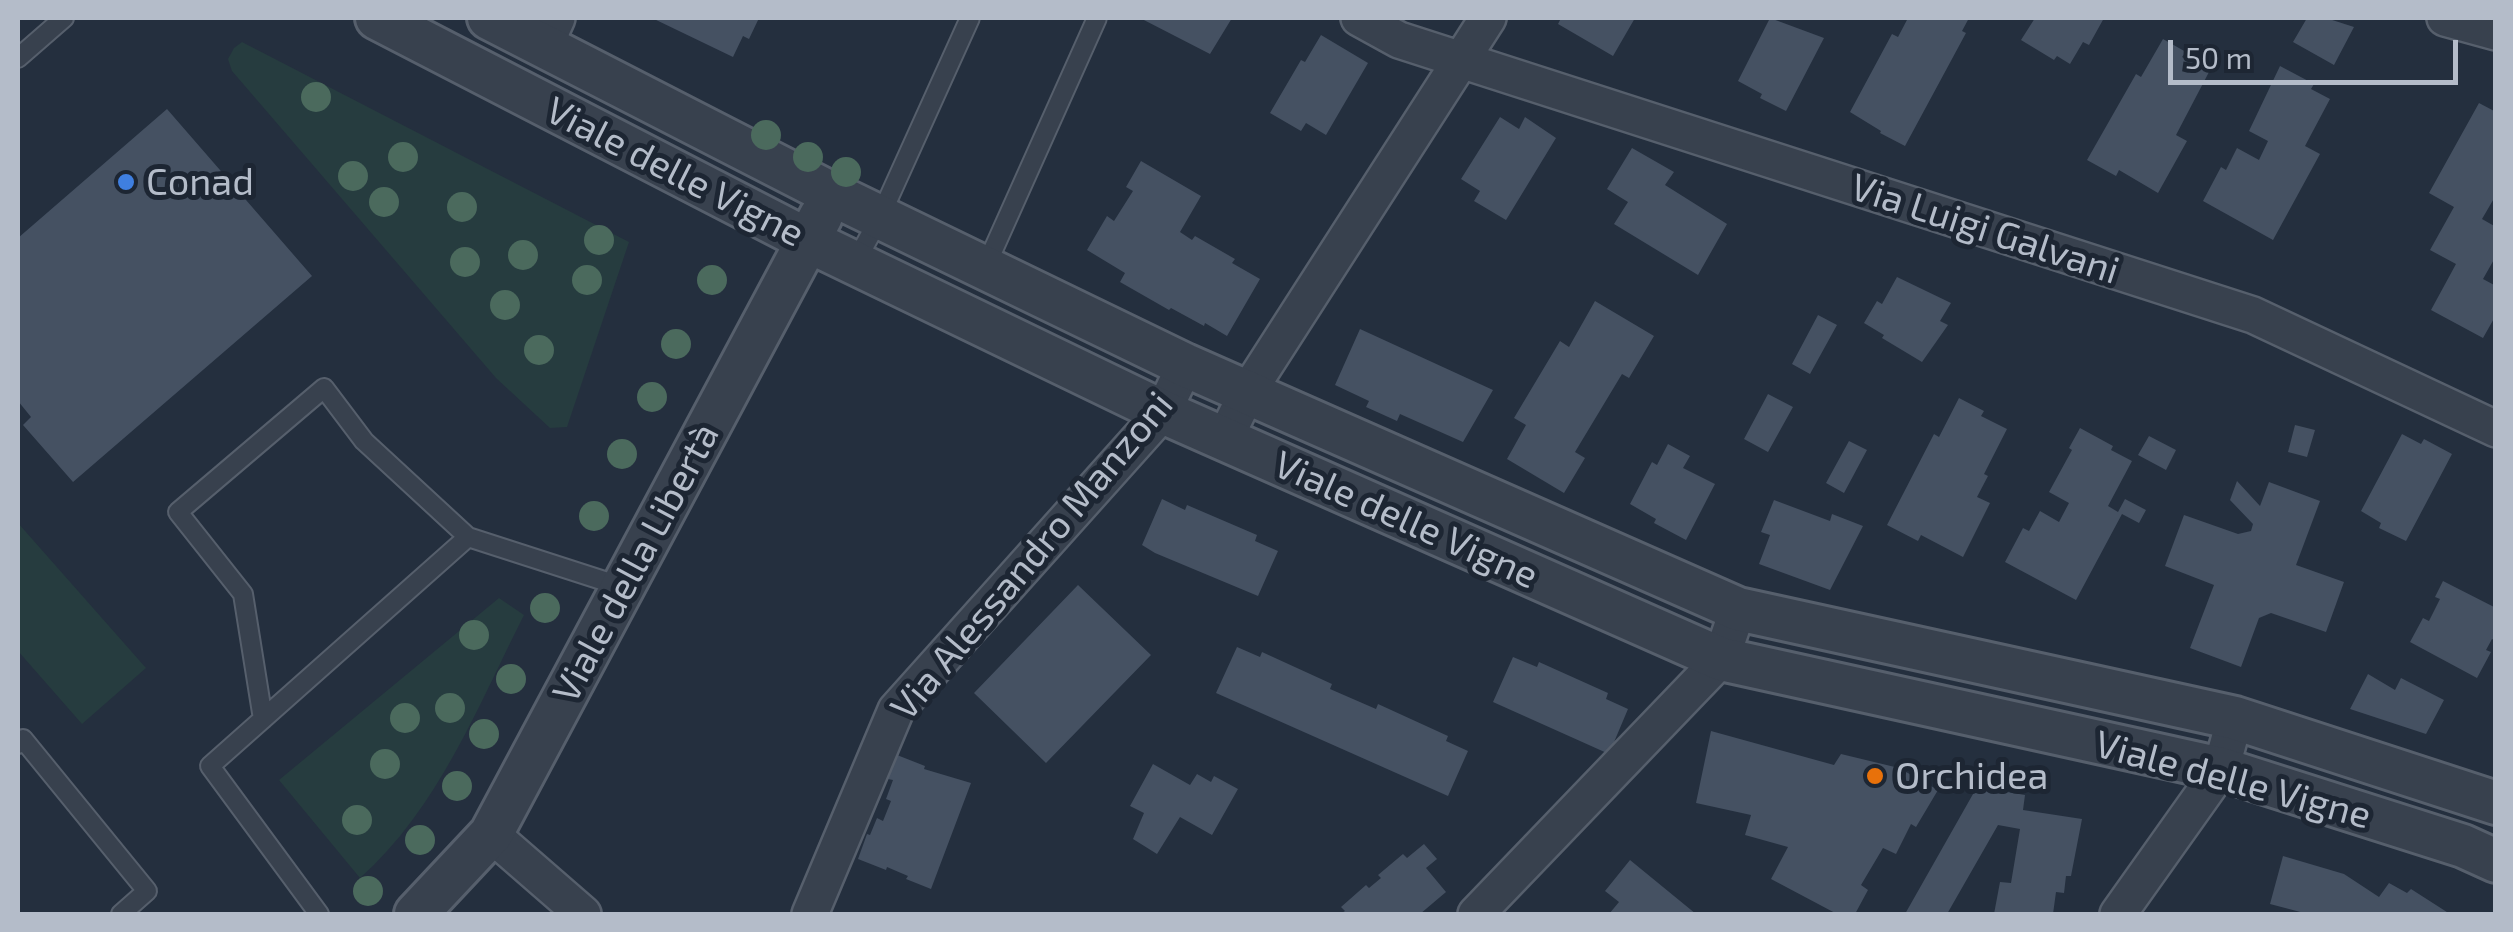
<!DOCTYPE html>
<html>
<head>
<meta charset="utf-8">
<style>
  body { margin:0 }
  #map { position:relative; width:2513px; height:932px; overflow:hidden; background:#242f3e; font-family:"Exo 2",sans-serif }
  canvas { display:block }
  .frame { position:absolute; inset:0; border:20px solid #b4bcc9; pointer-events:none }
  .scale { position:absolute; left:2168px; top:40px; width:290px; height:45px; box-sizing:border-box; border:5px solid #b4bcc9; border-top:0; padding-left:12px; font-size:30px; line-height:35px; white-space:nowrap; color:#b4bcc9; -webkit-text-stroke:8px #1d2633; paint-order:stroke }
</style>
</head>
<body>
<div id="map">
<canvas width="2513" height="932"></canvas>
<div class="frame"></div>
<div class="scale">50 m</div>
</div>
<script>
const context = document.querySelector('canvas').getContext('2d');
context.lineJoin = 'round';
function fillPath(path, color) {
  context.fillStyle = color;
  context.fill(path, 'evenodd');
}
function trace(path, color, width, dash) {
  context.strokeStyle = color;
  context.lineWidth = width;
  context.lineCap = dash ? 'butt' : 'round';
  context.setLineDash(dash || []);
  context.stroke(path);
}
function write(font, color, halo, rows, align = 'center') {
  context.font = font + ' "Exo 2",sans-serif';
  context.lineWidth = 10;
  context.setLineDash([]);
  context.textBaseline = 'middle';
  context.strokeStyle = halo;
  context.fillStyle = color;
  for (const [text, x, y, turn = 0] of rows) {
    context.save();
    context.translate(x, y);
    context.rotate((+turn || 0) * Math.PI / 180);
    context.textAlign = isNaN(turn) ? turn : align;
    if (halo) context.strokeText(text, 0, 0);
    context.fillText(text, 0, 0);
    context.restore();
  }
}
const green = new Path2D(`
  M242,42L629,242L567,427L550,428L496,378L232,71L228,59L234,48Z
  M18,523L146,668L82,724L18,651Z
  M499,598L524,615C478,706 438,809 360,878L279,780Z`);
const building = new Path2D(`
  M652,18H759L749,39L743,36L733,57Z
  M1140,18H1232L1210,54Z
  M1561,18H1635L1613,56L1558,24Z
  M1770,18L1824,38L1786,111L1760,98L1762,94L1738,81Z
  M1908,18H1969L1962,31L1966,33L1905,146L1880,133L1881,131L1850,112L1892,34L1898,37Z
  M2035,18H2104L2089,45L2083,42L2070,64L2057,56L2054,60L2021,40Z
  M2307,18H2326L2354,27L2334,65L2293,42Z
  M1321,35L1368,63L1326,135L1306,123L1301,131L1270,113L1301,60L1305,62Z
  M2163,39L2186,52L2182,57L2209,72L2176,135L2187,141L2158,193L2119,170L2116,176L2087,160L2136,74L2141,77Z
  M2280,66L2314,84L2311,89L2330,99L2305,146L2320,154L2273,240L2203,201L2221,167L2226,170L2237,148L2259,160L2268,141L2249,131Z
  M2479,103L2496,112V195L2482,219L2496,227V256L2483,279L2496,286V315L2483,338L2431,310L2456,264L2430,250L2454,207L2429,193Z
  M167,109L312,276L73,482L23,425L31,417L18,401V238Z
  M1500,117L1519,129L1525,117L1556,138L1506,220L1474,201L1480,191L1461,179Z
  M1632,148L1674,172L1665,185L1727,224L1698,275L1614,224L1628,202L1607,189Z
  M1141,161L1201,196L1180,232L1192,240L1195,236L1235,259L1232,263L1260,279L1227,336L1205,323L1204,326L1171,308L1169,310L1120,282L1125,273L1087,250L1107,216L1114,221L1133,191L1126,187Z
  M1897,277L1951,303L1940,321L1948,325L1922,362L1882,338L1884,335L1864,323L1877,301L1882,304Z
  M1595,301L1654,336L1629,378L1622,374L1575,452L1585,458L1564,493L1507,459L1526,425L1514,418L1560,341L1569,347Z
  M1818,315L1837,325L1810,374L1792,364Z
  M1360,329L1493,390L1463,442L1400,414L1397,421L1366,407L1369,401L1335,385Z
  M1768,394L1793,407L1768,452L1744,439Z
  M1959,398L1984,411L1981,416L2007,429L1984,474L1988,476L1977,497L1990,503L1963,557L1921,535L1918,541L1887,525L1934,434L1939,437Z
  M2295,425L2315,430L2307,457L2288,452Z
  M2080,428L2113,446L2111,450L2132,461L2108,506L2118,512L2125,499L2146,510L2139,523L2122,514L2076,600L2005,562L2023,528L2029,531L2040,511L2059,522L2069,503L2049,492L2072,450L2069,448Z
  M2402,434L2421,444L2424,439L2452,454L2406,541L2379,528L2381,523L2361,511Z
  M2149,436L2176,450L2166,470L2138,455Z
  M1849,441L1867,450L1844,493L1826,483Z
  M1668,444L1690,456L1683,468L1715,484L1686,540L1654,523L1656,519L1630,504L1652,462L1657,465Z
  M2237,481L2260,506L2269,482L2320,501L2296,565L2344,582L2326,632L2271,613L2259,618L2241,667L2190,648L2214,585L2165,566L2184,515L2238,534L2251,531L2253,524L2230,500Z
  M1162,499L1185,510L1187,505L1257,535L1255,541L1278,551L1258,596L1155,553L1142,545Z
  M1774,500L1830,521L1832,514L1863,526L1830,590L1759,564L1770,535L1761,532Z
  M2443,581L2496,608V641L2492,639L2486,650L2491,652L2477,678L2410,642L2423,618L2429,621L2440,599L2435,597Z
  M1078,585L1151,655L1046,763L974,693Z
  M1237,647L1260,657L1262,652L1332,684L1330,689L1376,709L1378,704L1448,736L1446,741L1468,751L1448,796L1216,693Z
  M1513,657L1537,667L1539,662L1608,693L1606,699L1628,709L1609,754L1493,702Z
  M2368,674L2395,690L2401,678L2444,700L2426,734L2350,709Z
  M1711,731L1834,765L1841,754L1899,768L1938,790L1916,827L1911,824L1896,854L1883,848L1861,885L1868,890L1855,914H1837L1771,879L1788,847L1745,835L1751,815L1696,803Z
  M897,755L925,766L924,769L971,783L931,889L906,879L908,876L887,867L886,870L858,859L867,834L870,835L877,818L883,821L891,801L886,799L893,780L888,779Z
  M1153,764L1190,785L1197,774L1211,782L1214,776L1238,789L1212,835L1180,817L1157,854L1133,839L1144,813L1130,806Z
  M1977,787L2025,795L2023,810L2082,819L2071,876H2066L2064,893L2056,892L2053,914H1994L2000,882L2011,883L2020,829L1998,825L1947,914H1905Z
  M1424,844L1437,859L1426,868L1446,892L1420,914H1340L1345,911L1341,907L1366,885L1369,888L1381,878L1378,875L1403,854L1407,858Z
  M2283,856L2344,874L2379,897L2389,883L2407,893L2411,889L2450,914H2308L2270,904Z
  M1630,860L1696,914H1609L1619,902L1605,891Z`);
const service = new Path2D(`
  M18,58L64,18
  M855,263L880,217L970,18
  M985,268L1097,18
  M263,719L243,594L178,512L324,388L364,441L468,537
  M18,744L23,739L147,891L121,914
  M319,914L210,766L468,537L623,587`);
const minor = new Path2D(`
  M1359,18L1399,40L2253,315L2496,429
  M2445,18L2496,32
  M544,47L557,18
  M1224,440L1247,393L1488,18
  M491,834L583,914
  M810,914L896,710L1163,412L1185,365
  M1476,914L1721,659L1738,609
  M2118,914L2221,769L2235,718`);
const tertiary = new Path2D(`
  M377,18L809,241L1163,412L1721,659L2221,769L2463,846L2496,861
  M489,18L832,194L1185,365L1738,609L2235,718L2496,803
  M416,914L491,834L821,216`);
const trees = [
  [316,97],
  [766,135],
  [403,157],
  [808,157],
  [846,172],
  [353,176],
  [384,202],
  [462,207],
  [599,240],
  [523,255],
  [465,262],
  [587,280],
  [712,280],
  [505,305],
  [676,344],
  [539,350],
  [652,397],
  [622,454],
  [594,516],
  [545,608],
  [474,635],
  [511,679],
  [450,708],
  [405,718],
  [484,734],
  [385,764],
  [457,786],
  [357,820],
  [420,840],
  [368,891]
];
const markers = [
  [126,182,10,"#3f7fe0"],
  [1875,776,10,"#e8710a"]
];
const streetNames = [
  ["Viale delle Vigne",675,172,27],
  ["Via Luigi Galvani",1985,229,18],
  ["Viale delle Vigne",1406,520,24],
  ["Via Alessandro Manzoni",1032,556,-50],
  ["Viale della Libertà",636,563,-62],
  ["Viale delle Vigne",2233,780,15]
];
const poiNames = [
  ["Conad",146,182],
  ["Orchidea",1895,776]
];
fillPath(green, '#263c3f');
fillPath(building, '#455162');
trace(service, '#565f6c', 22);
trace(minor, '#565f6c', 40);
trace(tertiary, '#565f6c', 48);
trace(service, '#38414e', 18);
trace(minor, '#38414e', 35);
trace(tertiary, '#38414e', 42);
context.fillStyle = '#4b6a5d';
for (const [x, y] of trees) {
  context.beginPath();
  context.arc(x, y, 15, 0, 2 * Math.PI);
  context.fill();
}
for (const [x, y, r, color] of markers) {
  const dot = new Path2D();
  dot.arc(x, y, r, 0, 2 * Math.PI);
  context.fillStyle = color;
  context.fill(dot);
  trace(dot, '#1d2633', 4);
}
write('38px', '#b4bcc9', '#1d2633', streetNames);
write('38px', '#b4bcc9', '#1d2633', poiNames, 'left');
</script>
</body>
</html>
